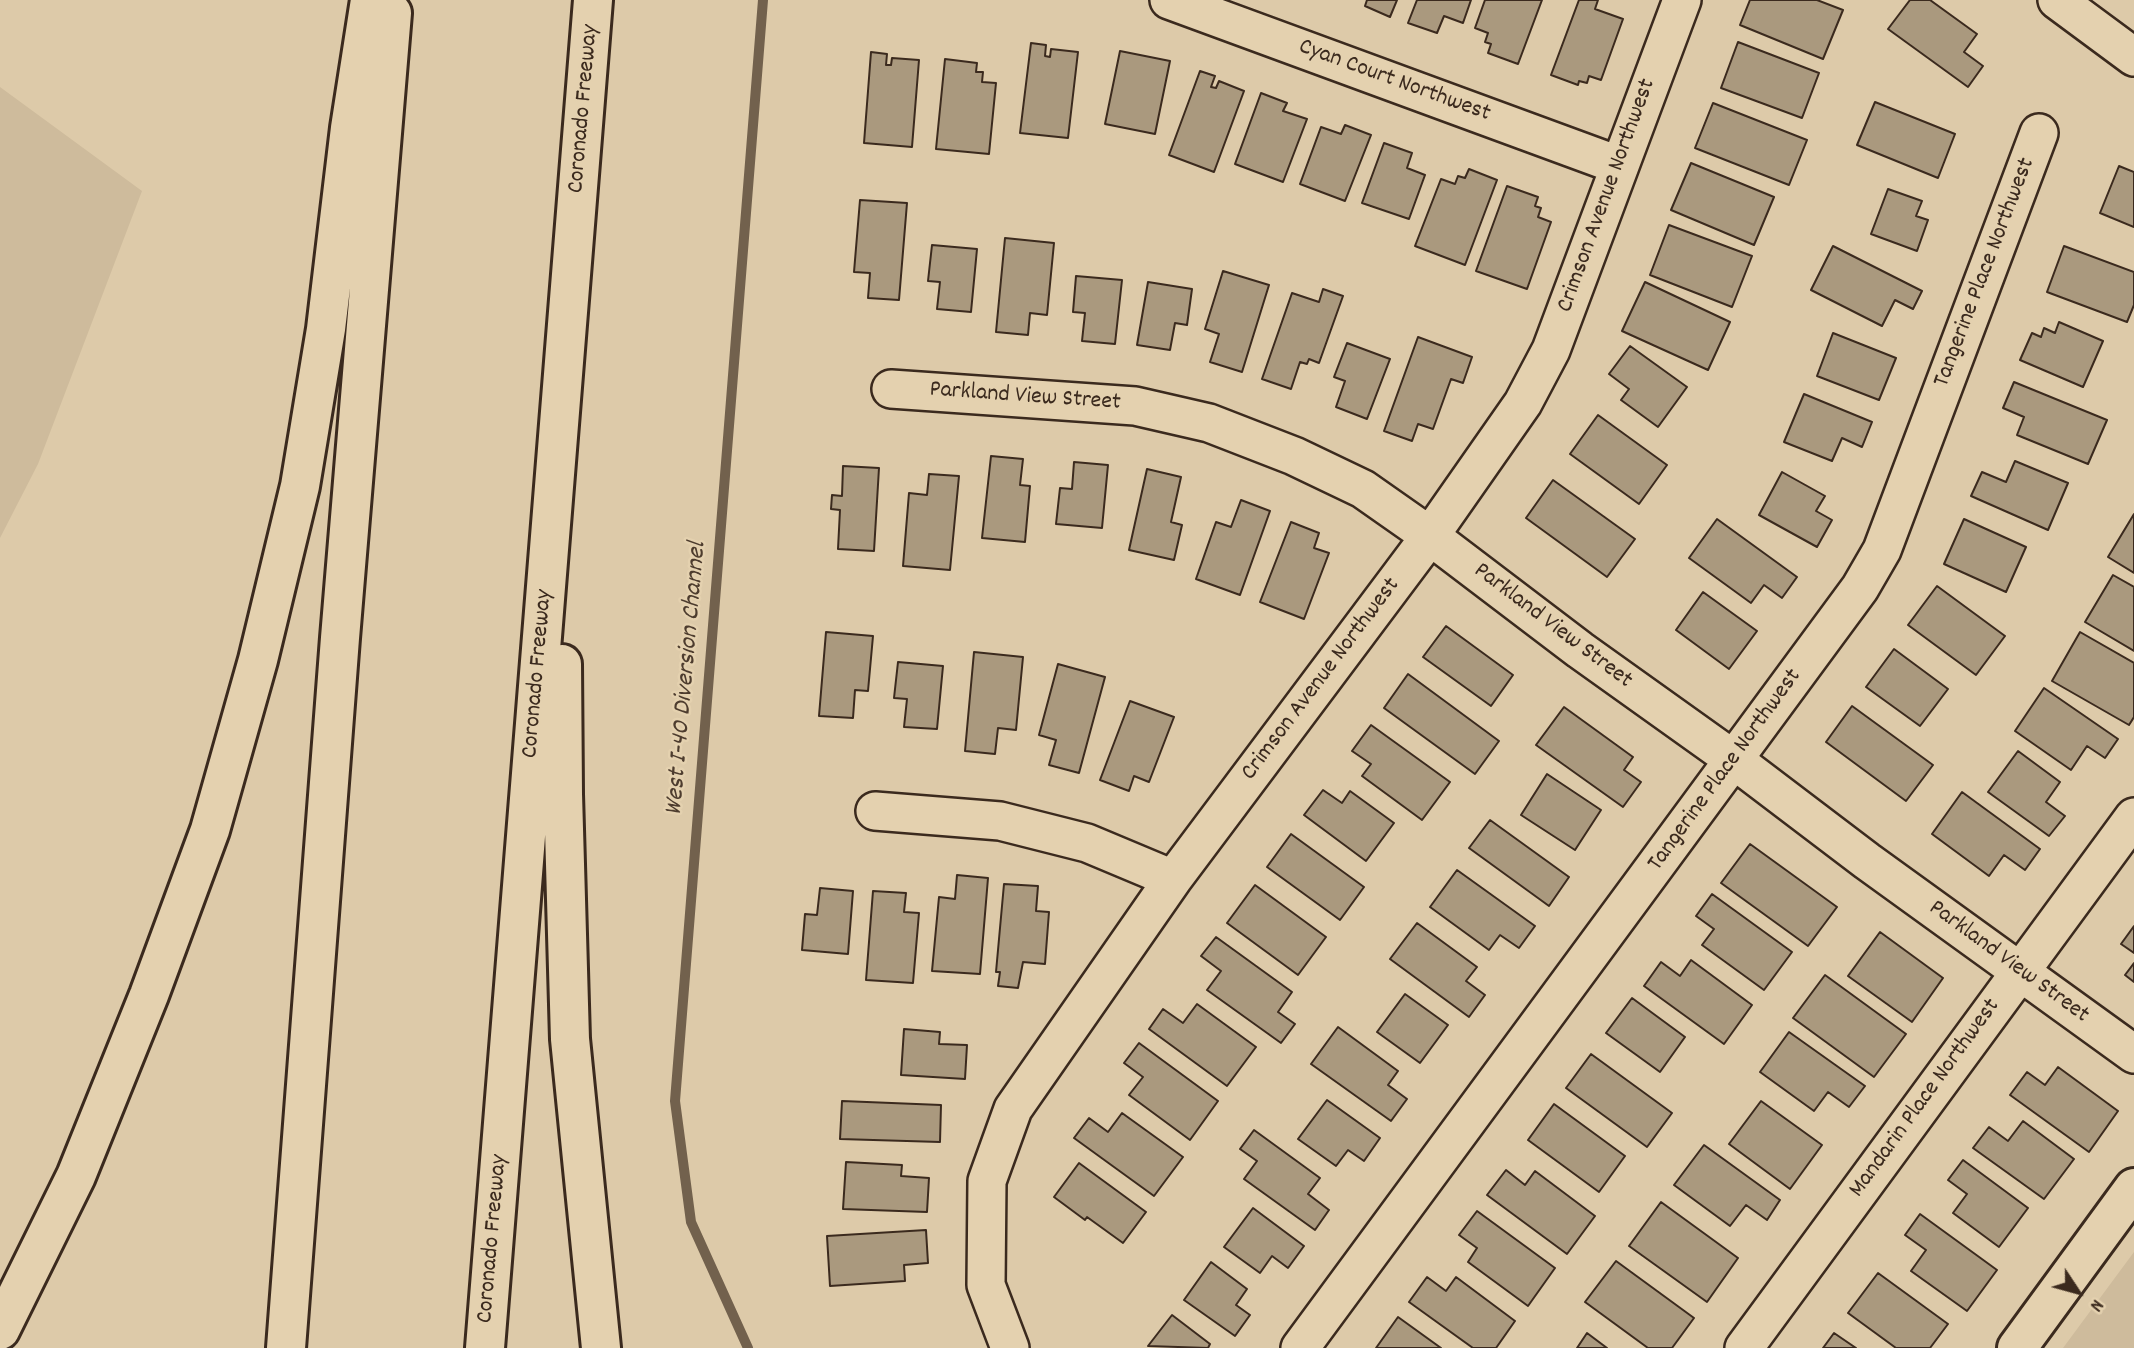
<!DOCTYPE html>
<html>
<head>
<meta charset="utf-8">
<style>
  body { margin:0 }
  #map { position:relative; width:2134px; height:1348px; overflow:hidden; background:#ddcaa9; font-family:Dekko,sans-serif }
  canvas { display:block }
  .north { position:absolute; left:2043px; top:1257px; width:70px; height:70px; -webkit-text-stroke:5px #e4d1af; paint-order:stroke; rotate:126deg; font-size:19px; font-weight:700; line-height:28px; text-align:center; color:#3b2a1e }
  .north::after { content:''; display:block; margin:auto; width:24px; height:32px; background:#3b2a1e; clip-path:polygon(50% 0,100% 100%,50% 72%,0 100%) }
</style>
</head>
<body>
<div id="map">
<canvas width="2134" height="1348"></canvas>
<div class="north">N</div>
</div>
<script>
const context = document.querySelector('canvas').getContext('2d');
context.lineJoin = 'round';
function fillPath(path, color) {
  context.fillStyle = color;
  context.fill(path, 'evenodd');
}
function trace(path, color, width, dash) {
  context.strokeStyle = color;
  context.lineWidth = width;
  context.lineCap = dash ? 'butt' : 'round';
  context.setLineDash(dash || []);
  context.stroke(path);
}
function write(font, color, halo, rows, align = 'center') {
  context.font = font + ' Dekko,sans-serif';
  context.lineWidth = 5;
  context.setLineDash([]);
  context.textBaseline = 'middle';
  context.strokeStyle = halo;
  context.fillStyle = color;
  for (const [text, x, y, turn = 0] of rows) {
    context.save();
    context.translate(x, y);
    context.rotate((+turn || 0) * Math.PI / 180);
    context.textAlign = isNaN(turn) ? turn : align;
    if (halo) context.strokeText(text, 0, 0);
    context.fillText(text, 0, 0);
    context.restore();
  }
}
const built = new Path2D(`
  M0,87L142,191L38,464L0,538Z
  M2134,1252V1348H2063Z`);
const stream = new Path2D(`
  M748,1348L691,1222L675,1101L763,0`);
const building = new Path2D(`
  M1367,0H1397L1390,17L1365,6Z
  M1417,0H1471L1463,23L1444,16L1437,33L1408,23Z
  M1485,0H1542L1518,64L1488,53L1491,44L1485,42L1488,33L1475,28Z
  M1579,0H1598L1595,9L1623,19L1601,80L1589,76L1587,83L1579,81L1578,85L1551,75Z
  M1750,0H1817L1843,10L1823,59L1740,25Z
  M1910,0H1930L1977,34L1964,52L1983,66L1968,87L1888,29Z
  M1738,42L1819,73L1802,118L1721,88Z
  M1031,43L1046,45L1045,56L1050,57L1051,49L1078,52L1068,138L1020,133Z
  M1120,51L1170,61L1155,134L1105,124Z
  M871,52L887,54L886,65H891L892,58L919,60L912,147L864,143Z
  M945,59L977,63L976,72H983L982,82L996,83L989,154L936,149Z
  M1200,71L1215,76L1211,87L1216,88L1219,81L1244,91L1214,172L1169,155Z
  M1261,93L1287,103L1283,111L1307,119L1283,182L1235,164Z
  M1875,102L1955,134L1938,178L1857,145Z
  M1713,103L1807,140L1789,185L1695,148Z
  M1345,125L1371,135L1345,201L1300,184L1321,127L1341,134Z
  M1384,143L1412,153L1407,168L1425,175L1409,219L1362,203Z
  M1691,163L1774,197L1754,245L1671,210Z
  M2119,166L2134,172V227L2100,213Z
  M1469,169L1497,180L1465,265L1415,246L1441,179L1455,184L1458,176L1465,178Z
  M1507,186L1538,197L1535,206L1541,208L1538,217L1551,222L1527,289L1476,271Z
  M1888,189L1922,201L1916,216L1928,220L1917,251L1871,234Z
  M860,200L907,203L899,300L868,298L870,273L854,272Z
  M1669,225L1752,256L1732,307L1650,275Z
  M1005,238L1054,243L1047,315L1030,313L1028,335L996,332Z
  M932,245L977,249L971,312L937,309L940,282L928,281Z
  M1833,246L1922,291L1913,309L1895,300L1882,326L1811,290Z
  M2064,246L2134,272V305L2127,322L2047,292Z
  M1223,271L1269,285L1242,372L1210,362L1219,334L1205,329Z
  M1076,276L1122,280L1115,344L1082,341L1085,313L1073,312Z
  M1148,282L1192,289L1187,325L1175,323L1170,350L1137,345Z
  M1645,282L1730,322L1708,370L1622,331Z
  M1323,289L1343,296L1319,363L1309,359L1307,364L1300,362L1291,389L1262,379L1292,293L1319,302Z
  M2059,322L2103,341L2083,387L2020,360L2032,333L2041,337L2044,328L2055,333Z
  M1833,333L1896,358L1879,400L1817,376Z
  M1418,337L1472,357L1463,383L1451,379L1433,429L1418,424L1412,441L1384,431Z
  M1347,343L1390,359L1367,419L1336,407L1345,381L1334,377Z
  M1630,346L1687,387L1658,427L1621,400L1629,389L1609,374Z
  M2014,382L2107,420L2088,464L2017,435L2024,417L2003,408Z
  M1804,394L1872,422L1862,447L1842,438L1832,461L1784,442Z
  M1598,415L1667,465L1639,504L1570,454Z
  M991,456L1023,459L1020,485L1030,486L1025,542L982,538Z
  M2015,461L2068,483L2048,530L1971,496L1982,472L2006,482Z
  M1074,462L1108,465L1102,528L1056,524L1060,488L1072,489Z
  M843,466L879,468L874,551L838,549L840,510L831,509L832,495L842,496Z
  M1147,469L1181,477L1171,522L1182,525L1174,560L1129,550Z
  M1782,472L1825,496L1816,511L1832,520L1817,547L1759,515Z
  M929,474L959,476L950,570L903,566L909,493L927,495Z
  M1553,480L1635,539L1607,577L1526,518Z
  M1241,500L1270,511L1240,595L1196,579L1216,522L1231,527Z
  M2134,514V573L2108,557Z
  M1717,519L1797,577L1782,598L1764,585L1751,603L1689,558Z
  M1964,519L2026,547L2006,592L1944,564Z
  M1291,522L1319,533L1314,548L1329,553L1304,619L1260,602Z
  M2113,575L2134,587V651L2085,622Z
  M1937,586L2005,636L1976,675L1908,625Z
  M1703,592L1757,631L1729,669L1676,630Z
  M1446,626L1513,675L1491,706L1423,657Z
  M826,632L873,636L868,691L855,690L853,718L819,716Z
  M2080,632L2134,663V717L2129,725L2052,681Z
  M1894,649L1948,689L1920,726L1866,687Z
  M974,652L1023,657L1016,730L998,728L995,754L965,751Z
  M898,662L943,666L937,729L904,727L907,699L894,698Z
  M1058,664L1105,677L1079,773L1049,765L1056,740L1039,735Z
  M1408,674L1499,741L1475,774L1384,708Z
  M2044,688L2118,739L2105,758L2087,746L2071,770L2015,731Z
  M1130,701L1174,717L1149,782L1134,776L1129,791L1100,780Z
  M1852,706L1933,765L1906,801L1826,742Z
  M1564,707L1633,757L1624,770L1641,782L1623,807L1536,745Z
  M1371,725L1450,782L1422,820L1362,776L1371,764L1352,751Z
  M2018,751L2060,782L2046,802L2065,816L2049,836L1988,792Z
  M1547,774L1601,810L1575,850L1521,815Z
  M1323,790L1342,803L1350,791L1394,823L1366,861L1304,815Z
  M1962,792L2040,849L2025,870L2004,855L1989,876L1932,834Z
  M1490,820L1569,877L1549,906L1469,848Z
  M1291,834L1364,887L1340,920L1267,867Z
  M1750,844L1837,907L1808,946L1721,883Z
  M1457,870L1535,926L1519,948L1500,935L1489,950L1430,907Z
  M957,875L988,878L980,974L932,971L939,897L955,899Z
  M1004,884L1038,886L1036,911L1049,912L1045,964L1023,962L1018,988L998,986L1000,972H996Z
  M1255,885L1326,937L1298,975L1227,923Z
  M820,888L853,891L848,954L802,950L805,914L817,915Z
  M873,891L906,893L904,912L919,913L913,983L866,980Z
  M1712,894L1792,952L1764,990L1702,945L1714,929L1696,916Z
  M1417,923L1477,967L1466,981L1485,995L1469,1017L1390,959Z
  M2134,926V953L2121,944Z
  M1880,932L1943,978L1912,1022L1848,976Z
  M1216,937L1292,992L1278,1012L1295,1024L1281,1043L1207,990L1221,971L1201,956Z
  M1691,960L1752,1005L1724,1044L1644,986L1661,962L1680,976Z
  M2134,963V982L2125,975Z
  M1825,975L1906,1034L1874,1077L1793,1018Z
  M1405,994L1448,1025L1420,1063L1377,1032Z
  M1632,998L1685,1037L1660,1072L1606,1033Z
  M1197,1004L1256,1047L1227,1086L1149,1029L1163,1009L1183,1023Z
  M1338,1027L1398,1071L1388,1085L1407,1099L1391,1121L1311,1064Z
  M904,1029L940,1032L939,1044L967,1045L965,1079L901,1075Z
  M1789,1032L1865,1086L1849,1107L1828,1092L1814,1111L1760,1072Z
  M1139,1043L1218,1101L1190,1140L1129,1095L1143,1077L1124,1063Z
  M1591,1054L1672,1113L1647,1147L1566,1088Z
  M2058,1067L2118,1111L2089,1152L2010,1095L2027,1072L2045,1085Z
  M1327,1100L1380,1138L1364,1161L1348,1150L1336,1166L1298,1139Z
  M842,1101L941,1105L940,1142L840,1139Z
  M1761,1101L1822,1145L1790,1189L1729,1144Z
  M1554,1104L1625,1156L1599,1192L1528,1140Z
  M1122,1113L1183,1157L1154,1196L1074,1138L1089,1118L1108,1132Z
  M2023,1121L2074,1159L2044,1199L1973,1148L1989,1127L2008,1141Z
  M1254,1130L1320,1178L1308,1194L1329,1210L1315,1230L1244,1179L1257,1161L1240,1149Z
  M1704,1145L1780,1200L1767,1220L1746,1205L1730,1226L1674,1185Z
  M1963,1160L2028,1208L1999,1247L1953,1213L1967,1194L1948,1180Z
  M846,1162L902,1165L901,1176L929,1178L927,1212L843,1209Z
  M1079,1163L1146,1212L1123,1243L1087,1217L1085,1220L1054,1197Z
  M1506,1170L1525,1185L1535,1171L1595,1216L1567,1254L1487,1195Z
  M1661,1202L1738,1258L1707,1302L1629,1246Z
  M1253,1208L1304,1246L1288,1268L1272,1256L1260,1273L1224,1247Z
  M1477,1211L1555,1268L1528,1306L1468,1262L1477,1248L1459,1235Z
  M1920,1214L1997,1270L1967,1311L1911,1271L1926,1250L1905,1235Z
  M926,1230L928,1263L904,1265L905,1281L830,1286L827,1236Z
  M1616,1261L1694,1318L1672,1348H1648L1585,1302Z
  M1211,1262L1247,1289L1236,1305L1250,1315L1235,1336L1184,1300Z
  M1878,1273L1948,1324L1930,1348H1896L1848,1313Z
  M1427,1277L1446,1291L1456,1277L1515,1321L1496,1348H1473L1409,1302Z
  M1172,1315L1210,1344L1208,1348L1148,1346Z
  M1398,1317L1441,1348H1376Z
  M1587,1333L1607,1348H1577Z
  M1834,1333L1856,1348H1823Z`);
const minor = new Path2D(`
  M1169,0L1618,165
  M2057,0L2134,57
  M891,389L1135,406L1209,423L1294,456L1363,489L1430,536L1580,650L1734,760L1867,861L2134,1054
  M875,811L1000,821L1087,843L1173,879
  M1010,1348L986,1285L987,1181L1013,1109L1173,879L1430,536L1523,403L1551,350L1682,0
  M1300,1348L1860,588L1882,550L2039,133
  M1744,1348L2134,817`);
const tertiary = new Path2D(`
  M2017,1348L2134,1188`);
const motorway = new Path2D(`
  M562,664L563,794L570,1039L601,1348
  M0,1330L76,1176L149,995L210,830L258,660L300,486L326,329L350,128L370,0
  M286,1348L340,638L392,13
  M485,1348L593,0`);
const streetNames = [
  ["Cyan Court Northwest",1394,82,20],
  ["Coronado Freeway",585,109,-85],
  ["Crimson Avenue Northwest",1608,196,-70],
  ["Tangerine Place Northwest",1986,273,-69],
  ["Parkland View Street",1025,398,4],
  ["Parkland View Street",1552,627,37],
  ["Coronado Freeway",539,674,-85],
  ["Crimson Avenue Northwest",1322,680,-53],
  ["Tangerine Place Northwest",1726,771,-54],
  ["Parkland View Street",2008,963,36],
  ["Mandarin Place Northwest",1926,1099,-54],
  ["Coronado Freeway",494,1239,-85]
];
const waterNames = [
  ["West I-40 Diversion Channel",688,679,-85]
];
fillPath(built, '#cebb9c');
trace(stream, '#72614d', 10);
fillPath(building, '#aa997e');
trace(building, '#3b2a1e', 2);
trace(minor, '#3b2a1e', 42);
trace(tertiary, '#3b2a1e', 44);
trace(motorway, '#3b2a1e', 44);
trace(minor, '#e4d1af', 37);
trace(tertiary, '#e4d1af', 38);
trace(motorway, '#e4d1af', 38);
write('24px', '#3b2a1e', '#e4d1af', streetNames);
write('italic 26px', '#4d3c2e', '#e4d1af', waterNames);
</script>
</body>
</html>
